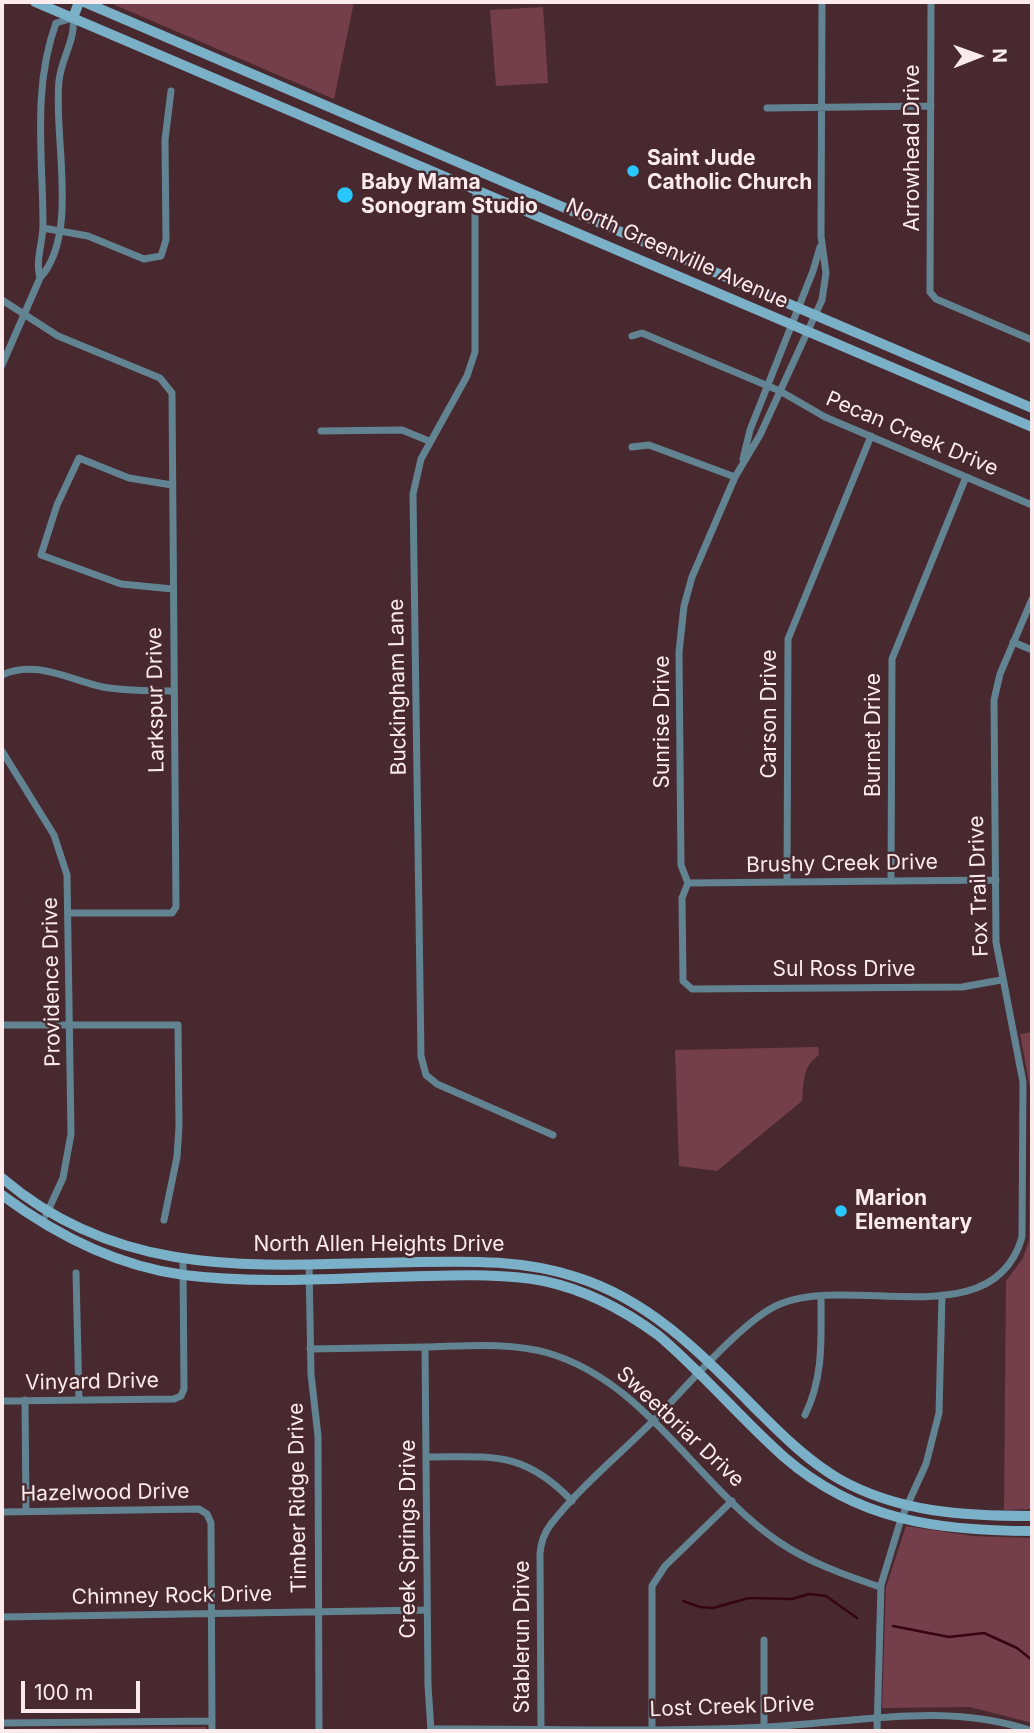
<!DOCTYPE html>
<html>
<head>
<meta charset="utf-8">
<style>
  body { margin:0 }
  #map { position:relative; width:1034px; height:1733px; overflow:hidden; background:#48292f; font-family:Inter,sans-serif }
  canvas { display:block }
  .frame { position:absolute; inset:0; border:4px solid #fcebed; pointer-events:none }
  .north { position:absolute; left:943px; top:21px; width:70px; height:70px; -webkit-text-stroke:5px #48292f; paint-order:stroke; rotate:89deg; font-size:19px; font-weight:700; line-height:28px; text-align:center; color:#fcebed }
  .north::after { content:''; display:block; margin:auto; width:24px; height:32px; background:#fcebed; clip-path:polygon(50% 0,100% 100%,50% 72%,0 100%) }
  .scale { position:absolute; left:21px; top:1681px; width:119px; height:32px; box-sizing:border-box; border:4px solid #fcebed; border-top:0; padding-left:9px; font-size:21px; line-height:24px; white-space:nowrap; color:#fcebed; -webkit-text-stroke:5px #48292f; paint-order:stroke }
</style>
</head>
<body>
<div id="map">
<canvas width="1034" height="1733"></canvas>
<div class="frame"></div>
<div class="north">N</div>
<div class="scale">100 m</div>
</div>
<script>
const context = document.querySelector('canvas').getContext('2d');
context.lineJoin = 'round';
function fillPath(path, color) {
  context.fillStyle = color;
  context.fill(path, 'evenodd');
}
function trace(path, color, width, dash) {
  context.strokeStyle = color;
  context.lineWidth = width;
  context.lineCap = dash ? 'butt' : 'round';
  context.setLineDash(dash || []);
  context.stroke(path);
}
function write(font, color, halo, rows, align = 'center') {
  context.font = font + ' Inter,sans-serif';
  context.lineWidth = 5;
  context.setLineDash([]);
  context.textBaseline = 'middle';
  context.strokeStyle = halo;
  context.fillStyle = color;
  for (const [text, x, y, turn = 0] of rows) {
    context.save();
    context.translate(x, y);
    context.rotate((+turn || 0) * Math.PI / 180);
    context.textAlign = isNaN(turn) ? turn : align;
    if (halo) context.strokeText(text, 0, 0);
    context.fillText(text, 0, 0);
    context.restore();
  }
}
const green = new Path2D(`
  M108,2H354L334,99Z
  M543,7L548,83L496,86L490,10Z
  M1032,1032V1509L1004,1510L1006,1281L1023,1258L1029,1240L1031,1093L1020,1034Z
  M818,1047L819,1055C802,1066 804,1083 802,1101L717,1171L679,1166L675,1050Z
  M906,1526L973,1536L1032,1538V1723L970,1707L882,1708L886,1587Z
  M206,1727V1731H2V1729Z`);
const stream = new Path2D(`
  M683,1601L700,1607L713,1608L749,1598L792,1599L809,1594L826,1596L857,1618
  M893,1626L949,1637L984,1633L1017,1648L1032,1660`);
const street = new Path2D(`
  M822,2L821,236L826,273L822,300L760,435L735,477L692,577L684,606L679,652L681,865L688,883L682,898L683,981L692,989L962,987L1001,980
  M931,2L930,292L936,299L1032,340
  M767,108L931,106
  M478,172L475,205V352L467,376L421,459L413,494L421,1056L426,1075L437,1084L553,1135
  M43,228L88,236L144,259L161,256L166,240L165,140L171,91
  M2,300L58,336L160,378L172,393L176,907L172,913H70
  M632,336L642,333L780,391L825,417L1032,505
  M2,365L40,278C80,234 53,136 59,81C61,59 76,39 73,18L56,23C32,89 43,156 43,225C43,243 35,260 40,278
  M321,431L402,430L429,441
  M632,447L649,445L735,477
  M743,459L750,430L813,271L820,247
  M172,485L129,478L79,458L57,505L41,555L121,584L173,589
  M1013,642L1032,650
  M2,675C35,659 70,680 103,687C126,691 150,691 174,691
  M2,751L54,835L67,875L71,1134L63,1178L46,1215
  M891,881L892,659L966,477
  M787,882L788,639L871,436
  M688,883L996,880
  M2,1025H178L179,1127L177,1157L164,1220
  M309,1264L311,1374L318,1436L319,1731
  M76,1273L79,1400
  M425,1347L428,1685L431,1731
  M310,1349C349,1348 388,1348 426,1347C467,1346 508,1342 548,1353C647,1382 697,1486 779,1542C810,1563 845,1575 880,1587
  M25,1400L26,1511
  M2,1401L174,1399L181,1396L184,1389L183,1261
  M805,1415C824,1376 821,1339 821,1296
  M426,1457C492,1457 523,1450 572,1501
  M2,1512L199,1509L207,1514L211,1523L212,1731
  M2,1617L427,1610
  M764,1640V1727
  M2,1723L212,1721
  M541,1728L540,1553C541,1542 544,1533 551,1524C580,1487 619,1455 652,1422C683,1391 743,1319 780,1304C853,1274 994,1337 1022,1237L1023,1082L996,942L994,700L1000,674L1032,599
  M652,1728V1586L665,1566L732,1501
  M431,1729C541,1728 654,1733 765,1727C854,1723 945,1701 1032,1731
  M877,1731L881,1585L901,1519L926,1464L939,1413L942,1295`);
const secondary = new Path2D(`
  M35,2L1032,427
  M84,2L1032,408
  M73,18L79,2
  M2,1178C126,1284 268,1264 419,1262C473,1261 524,1260 576,1277C653,1301 706,1359 761,1414C785,1438 810,1462 839,1479C900,1513 965,1516 1032,1516
  M2,1195C56,1235 117,1266 184,1275C264,1285 348,1277 428,1276C467,1275 506,1274 544,1281C586,1290 624,1310 658,1335C703,1373 740,1418 784,1457C858,1521 939,1531 1032,1531`);
const markers = [
  [633,171,7,"#28c8ff"],
  [345,195,9,"#28c8ff"],
  [841,1211,7,"#28c8ff"]
];
const streetNames = [
  ["Arrowhead Drive",913,148,-90],
  ["North Greenville Avenue",677,254,24],
  ["Pecan Creek Drive",912,434,23],
  ["Buckingham Lane",398,687,-91],
  ["Larkspur Drive",156,700,-91],
  ["Carson Drive",770,714,-90],
  ["Sunrise Drive",663,722,-90],
  ["Burnet Drive",874,735,-90],
  ["Brushy Creek Drive",842,864,-1],
  ["Fox Trail Drive",979,886,-92],
  ["Sul Ross Drive",844,970],
  ["Providence Drive",52,982,-91],
  ["North Allen Heights Drive",379,1245],
  ["Vinyard Drive",92,1382,-1],
  ["Sweetbriar Drive",680,1427,43],
  ["Hazelwood Drive",105,1493,-1],
  ["Timber Ridge Drive",298,1498,-91],
  ["Creek Springs Drive",409,1539,-90],
  ["Chimney Rock Drive",172,1596,-1],
  ["Stablerun Drive",523,1637,-90],
  ["Lost Creek Drive",732,1707,-2]
];
const poiNames = [
  ["Saint Jude",647,159],
  ["Catholic Church",647,183],
  ["Baby Mama",361,183],
  ["Sonogram Studio",361,207],
  ["Marion",855,1199],
  ["Elementary",855,1223]
];
fillPath(green, '#743f4a');
trace(stream, '#360514', 2.5);
trace(street, '#628392', 7);
trace(secondary, '#7ab0c8', 10);
for (const [x, y, r, color] of markers) {
  const dot = new Path2D();
  dot.arc(x, y, r, 0, 2 * Math.PI);
  context.fillStyle = color;
  context.fill(dot);
  trace(dot, '#48292f', 2.5);
}
write('21px', '#fcebed', '#48292f', streetNames);
write('bold 21px', '#fcebed', '#48292f', poiNames, 'left');
</script>
</body>
</html>
